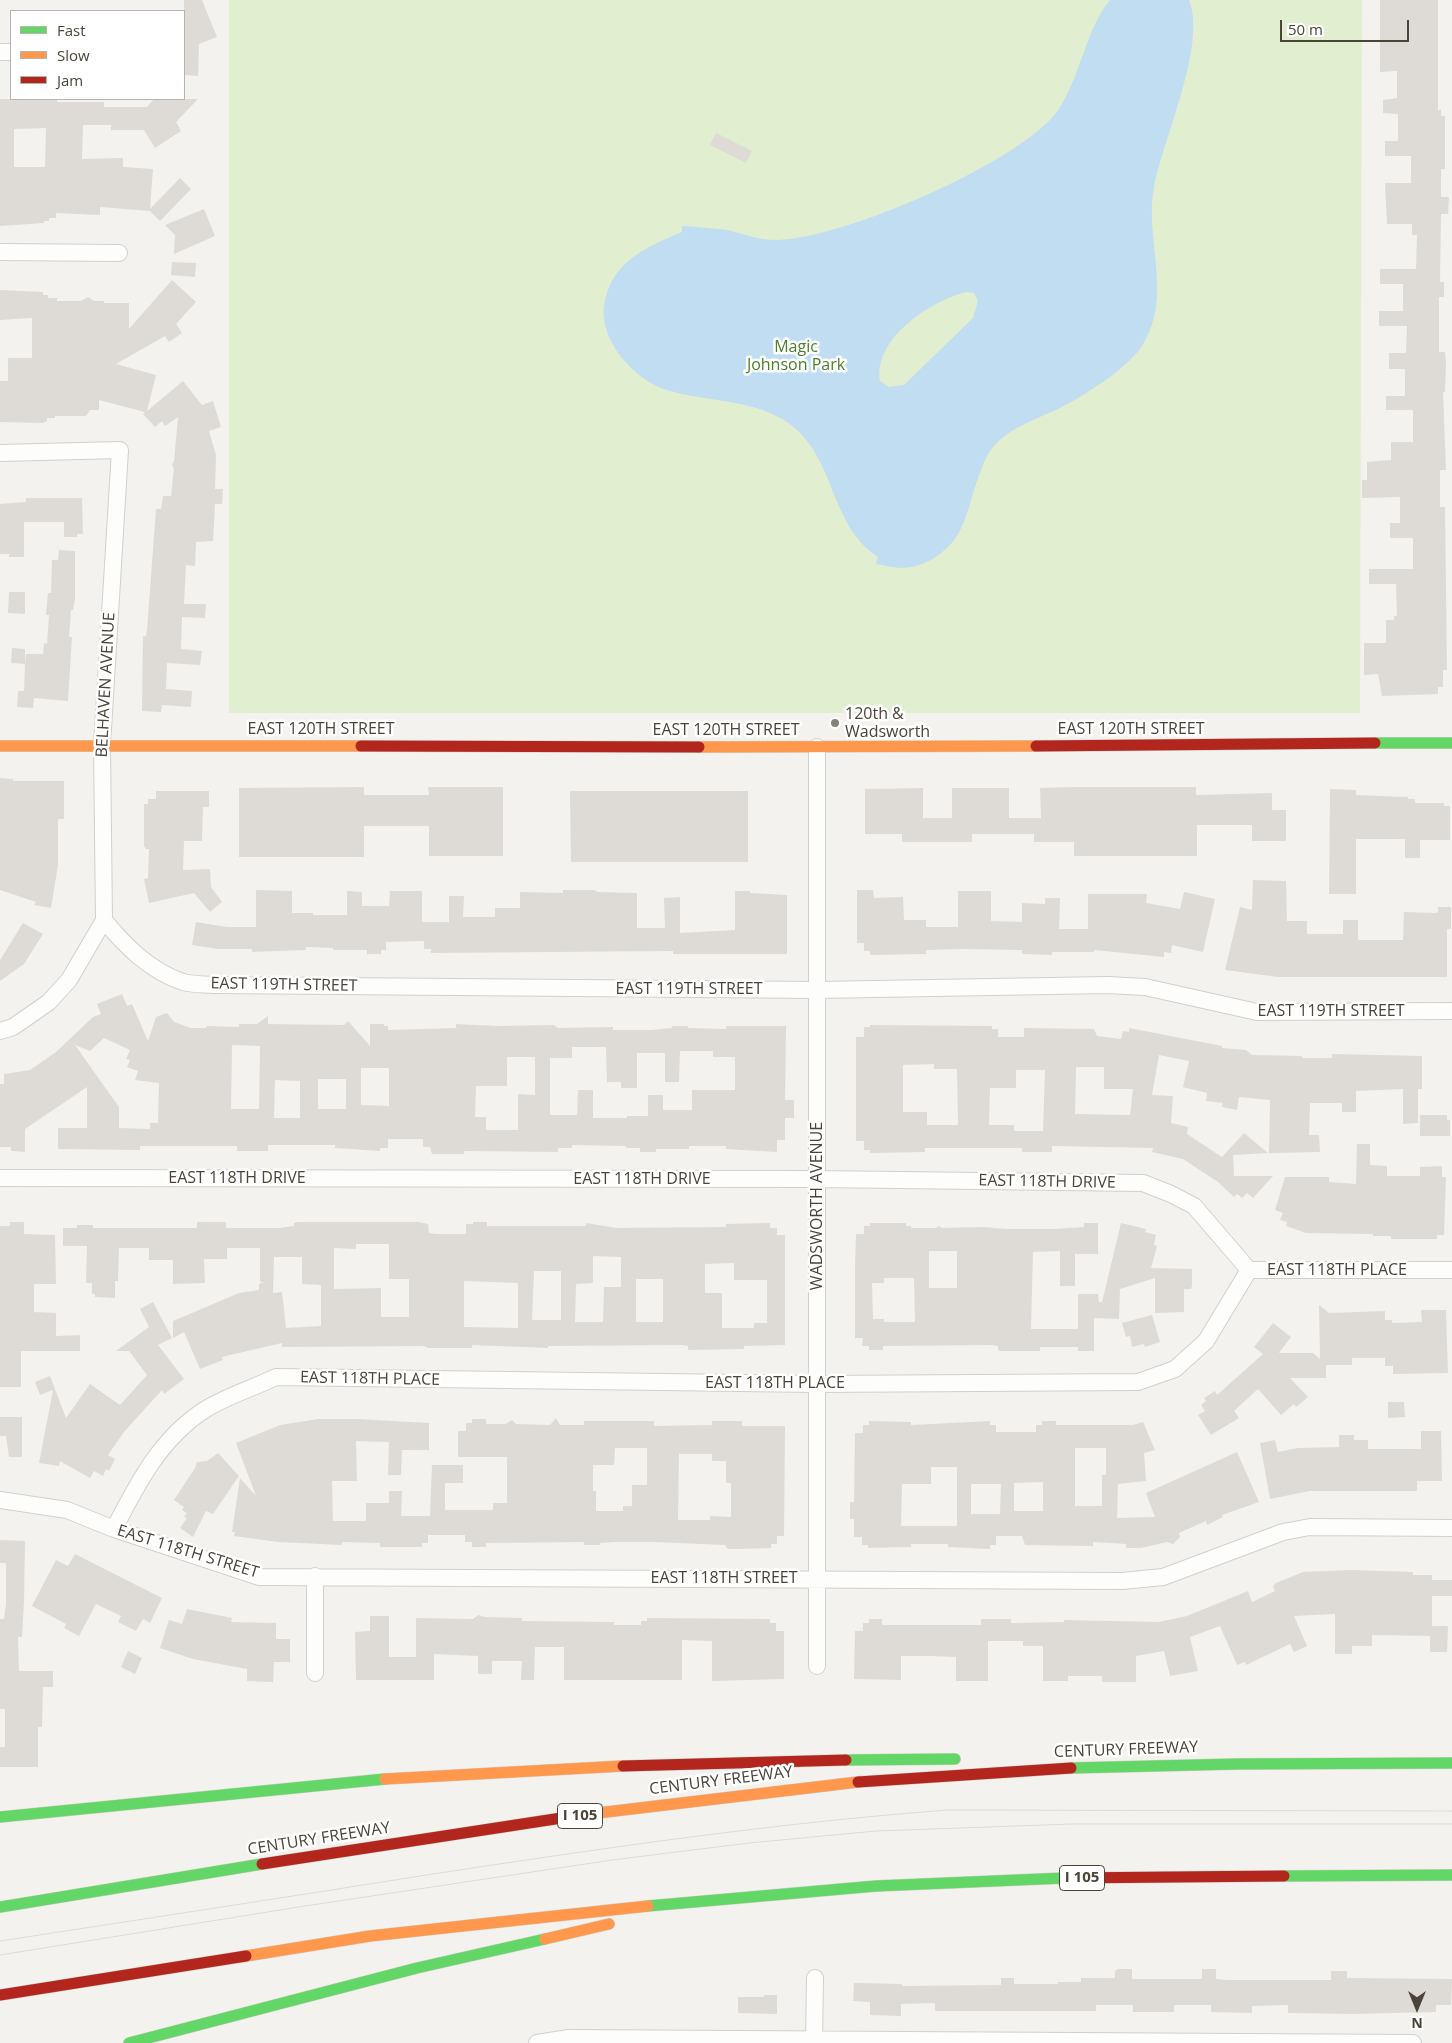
<!DOCTYPE html>
<html>
<head>
<meta charset="utf-8">
<style>
  body { margin:0 }
  #map { position:relative; width:1452px; height:2043px; overflow:hidden; background:#f4f2ee; font-family:"Open Sans",sans-serif }
  canvas { display:block }
  .legend { position:absolute; left:10px; top:10px; width:175px; height:90px; box-sizing:border-box; background:#fff; border:1px solid #b7b4b0; margin:0; padding:6px 9px; list-style:none; font-size:15px; color:#4b4439 }
  .legend li { display:flex; align-items:center; gap:10px; height:25px }
  .legend b { width:25px; border:1px solid #b7b4b0 }
  .north { position:absolute; left:1392px; top:1983px; width:50px; height:50px; -webkit-text-stroke:4px #fff; paint-order:stroke; rotate:180deg; font-size:14px; font-weight:700; line-height:20px; text-align:center; color:#4b4439 }
  .north::after { content:''; display:block; margin:auto; width:18px; height:22px; background:#4b4439; clip-path:polygon(50% 0,100% 100%,50% 72%,0 100%) }
  .scale { position:absolute; left:1280px; top:20px; width:129px; height:22px; box-sizing:border-box; border:2px solid #4b4439; border-top:0; padding-left:6px; font-size:15px; line-height:18px; white-space:nowrap; color:#4b4439; -webkit-text-stroke:4px #fff; paint-order:stroke }
</style>
</head>
<body>
<div id="map">
<canvas width="1452" height="2043"></canvas>
<ul class="legend">
<li><b style="height:6px;background:#63d668"></b>Fast</li>
<li><b style="height:6px;background:#ff974d"></b>Slow</li>
<li><b style="height:6px;background:#b3261e"></b>Jam</li>
</ul>
<div class="north">N</div>
<div class="scale">50 m</div>
</div>
<script>
const context = document.querySelector('canvas').getContext('2d');
context.lineJoin = 'round';
function fillPath(path, color) {
  context.fillStyle = color;
  context.fill(path, 'evenodd');
}
function trace(path, color, width, dash) {
  context.strokeStyle = color;
  context.lineWidth = width;
  context.lineCap = dash ? 'butt' : 'round';
  context.setLineDash(dash || []);
  context.stroke(path);
}
function write(font, color, halo, rows, align = 'center') {
  context.font = font + ' "Open Sans",sans-serif';
  context.lineWidth = 5;
  context.setLineDash([]);
  context.textBaseline = 'middle';
  context.strokeStyle = halo;
  context.fillStyle = color;
  for (const [text, x, y, turn = 0] of rows) {
    context.save();
    context.translate(x, y);
    context.rotate((+turn || 0) * Math.PI / 180);
    context.textAlign = isNaN(turn) ? turn : align;
    if (halo) context.strokeText(text, 0, 0);
    context.fillText(text, 0, 0);
    context.restore();
  }
}
const green = new Path2D(`
  M229,0H1362L1360,713H229Z`);
const water = new Path2D(`
  M1110,0H1189C1207,45 1163,139 1154,187C1144,240 1174,296 1142,346C1127,369 1082,397 1058,409C1036,419 1009,428 993,447C985,457 981,470 977,481C971,498 967,519 958,534C947,553 923,568 902,568C894,568 884,565 876,564L878,557C831,526 836,465 796,429C761,398 709,403 667,390C634,380 599,340 604,305C611,262 646,247 682,232V226C697,227 712,228 727,230C744,234 761,241 779,240C843,238 1023,162 1059,109C1081,75 1086,29 1110,0ZM966,292L974,293L978,301L973,318L904,385L889,387L880,381C873,339 930,301 966,292Z`);
const building = new Path2D(`
  M184,0H202L217,37L199,44L198,76L184,75Z
  M1380,0H1438V110H1441V116H1445V169H1441V197H1449L1448,214H1441L1440,282H1444V297H1439V352H1445L1446,365L1445,392H1443L1446,470H1440V507H1445L1447,670H1443V687H1438V694L1382,696L1378,674L1364,675V643H1386V620H1394V616H1397L1396,584H1369V569H1413V538H1390V523H1400V497L1362,498V480H1367V462L1391,460V442H1413V410H1386V396H1405V369H1389V353H1406L1407,326H1379V311H1403V284H1380V269H1416L1417,235H1412V224H1387L1385,183H1411V156H1385V141H1398V114L1383,113V100L1397,98V71L1380,72Z
  M0,99H57V102H104V107H147L154,99H198L176,122L181,131L155,148L144,130H111V125H83L82,159L123,158V167L153,169L150,209L180,178L191,189L160,221L150,211L100,207V215L56,213V218H49V221H44V223L0,226ZM46,128L45,167H14V129Z
  M716,133L752,151L746,163L710,145Z
  M204,209L215,236L174,254L175,235L165,225Z
  M172,262L196,263L195,277L171,275Z
  M172,280L196,302L176,324L182,333L169,342L165,336L116,364L156,375L147,411L183,381L202,405L213,401L221,427L209,431L216,455L215,489H223L222,504H215L213,541L196,542L195,566L186,565L184,604H206L205,618L182,617L181,649L202,651L200,665L167,663L166,689L192,691L191,707L162,705L161,712L142,711L143,636H146L147,630L156,509H161L163,496H171L174,469L172,465L174,461L178,417L165,426L162,421L155,427L143,414L145,412L99,400V410H90L86,416H55V418H47V421L43,423L0,422V381H8V358H32V318L0,320V290L43,292V295H48V298H57V301H81L88,297L94,301H104V303H129V329Z
  M26,498H82L83,534H77V537H64V522H24V557H9V554H0V504L26,502Z
  M59,550L75,551V599L73,610H71L69,637H72L68,701L34,698L33,708L17,707L18,691H24L25,664L11,663L12,648L25,649V664L26,654H43L44,643L47,644L49,615H46L48,593H51L52,560H58Z
  M9,592H25V614L8,613Z
  M0,778L13,779V781H64V819H58V865L51,908L34,905L36,902L0,890Z
  M364,787V795H429L428,787H503V856H429V826H364V857H239V788Z
  M1074,787H1196V795L1272,793V810H1286V841H1252V825H1197V856H1074V842H1034V834H972V842H902V834H865V789L923,788V818H952V788H1009V818H1041L1040,788Z
  M1330,789L1356,790V795L1408,797V799H1415V803H1444V806H1450V840H1420V858H1405V839H1356V894H1329Z
  M156,791H209V807H203L202,841H184L183,870L210,869L211,887L222,902L210,912L194,893L149,903L144,879L148,878L149,849H146L144,846V804H148V799H156Z
  M570,791H748V862H571Z
  M1253,880L1286,881L1287,921H1307V934H1343V920H1358V940H1403L1404,912L1435,913L1438,912V907H1451V929H1447V977H1278L1225,970L1240,907L1252,910Z
  M256,890L292,891V913H313V915H347V891L362,892V906H389L390,891H422V922H449V896H464L463,917H495V908H520V892L563,893V890H594L598,892L637,893V928H665L664,898L680,897V933L735,930V891H750V893L787,895V954H673V951L431,953V949H424V941L386,942V950H381V954H367V950H333V948L306,947V950L252,952V949H218L192,945L196,922L227,927H256Z
  M857,890H873L874,898L903,897L904,920H926V927H958V891H991V921L1022,922V903L1045,904V898H1060L1059,929H1088V894H1147L1146,903L1180,909L1184,892L1215,899L1203,952L1172,945L1171,953L1164,952V957L1094,950V952H1052V955L1022,954V950L964,949L926,950V954L870,955V951H864V943H857Z
  M23,923L43,934L24,964L0,981V960Z
  M122,994L127,1006L132,1004L148,1041L156,1017L167,1013L174,1022L191,1028H206L207,1026L239,1027V1024H257L268,1016V1024L344,1025L348,1021L370,1046V1024H384V1026H388V1030L456,1028V1024L498,1026L554,1025L558,1028L613,1027V1030H651L672,1028V1026H688V1028L726,1029V1026H786L785,1100H794V1118H785V1140H777V1152L726,1149V1146H689V1149H656V1152H640V1148H626V1146L572,1145V1148H558V1152L464,1151V1154H432L430,1147H423V1139H388V1148H380V1151L335,1148V1145H268V1151H237V1146H140V1150L58,1149V1128H87V1087L25,1129V1152L11,1151V1147H0V1084H4V1074L30,1070L56,1052L93,1017L101,1014L97,1004ZM104,1038L130,1050L126,1059L130,1060L127,1067L138,1071L135,1080L159,1083L158,1123H150V1129L119,1128V1107L75,1045L90,1051ZM232,1045L260,1046L259,1109H231ZM572,1047H606L607,1082H621V1088H637V1053H665V1082H679L680,1051H713V1057H735V1090H692V1110H663V1095H648V1116H627V1118H593V1090H578L577,1115H550V1058H572ZM507,1057H535V1095L518,1094V1130H486V1117H475L476,1086H507ZM361,1068H389V1106L361,1105ZM318,1079H346V1109H318ZM275,1080L300,1081V1118H274Z
  M870,1025L992,1026V1029H998V1037H1024V1028L1094,1029L1097,1036L1121,1039L1123,1031L1129,1032V1028L1222,1046V1048L1246,1050L1252,1055L1302,1056V1058H1332V1054L1422,1056V1089H1418V1123L1403,1124V1089L1356,1091V1112H1342V1103H1310L1309,1135H1319L1320,1152L1269,1153L1270,1100L1239,1097L1237,1110L1222,1107L1223,1103L1206,1101L1207,1093L1183,1087L1189,1061L1159,1055L1152,1095L1173,1096L1171,1123L1188,1127L1187,1134L1222,1157L1244,1133L1268,1153L1233,1155L1234,1176H1273L1253,1198L1247,1193L1242,1198L1237,1194L1234,1197L1218,1182L1183,1159L1152,1152L1153,1148L1052,1146V1152H1022V1148H925V1152L870,1153V1150H864V1141H856V1037H864V1027H870ZM934,1064V1069H957L958,1125H927V1112H903V1065ZM1076,1067H1104V1089H1133L1130,1115L1075,1114ZM1016,1070H1045L1043,1131H1014V1125H989L990,1088H1016Z
  M1420,1115H1447V1120H1450V1136H1420Z
  M1357,1144H1370V1165L1387,1166V1176H1420V1167L1442,1166V1177H1446L1444,1235H1437V1239H1391V1236H1373V1234L1306,1233L1286,1226L1287,1222L1280,1220L1283,1213L1275,1210L1285,1177H1329V1182L1356,1184Z
  M10,1222H24V1234L55,1235L56,1284H34V1312L56,1313V1336L80,1335V1351H21V1387H0V1226H10Z
  M197,1222H226V1228H280L294,1226V1223L298,1222H419L428,1224L429,1233L437,1234H466V1224H473V1222H487V1226H586V1223L617,1228L726,1227V1224L770,1223V1228H777V1235H785V1345L744,1346V1349L688,1350V1346L682,1345L548,1346V1348L472,1345V1348H428L424,1346L282,1347V1343L222,1357L223,1360L200,1369L184,1332L173,1338V1321L239,1293L259,1290V1284L264,1282H260V1248H227V1259H204L205,1283L173,1284V1260H149V1248H119L118,1281H115V1298L95,1297V1294H92V1283H86L87,1246H63V1228H77V1225H93V1228H197ZM356,1244H389V1279H409V1317H381V1288L334,1289V1248L356,1249ZM593,1256L621,1257V1287H604L603,1322H575L576,1284L593,1283ZM274,1257H302V1284L321,1285V1326L286,1328L282,1292L273,1293ZM734,1263V1280H767V1323H754V1328H722V1293H705V1264ZM534,1271H561V1320H532ZM636,1279H663V1322H636ZM464,1281L518,1283V1328L464,1327Z
  M870,1223H906V1226H911V1228H936L939,1226L942,1228L983,1227L1005,1229H1054L1084,1227V1223H1098V1254H1075V1286H1060V1251L1033,1252L1031,1329H1078V1294H1098L1099,1302H1102L1121,1223L1146,1229L1145,1232L1156,1235L1154,1245L1157,1246L1151,1268L1192,1269V1286L1191,1289H1184V1312L1155,1313V1278L1120,1289L1119,1319L1094,1318V1351H1078V1347H1040V1351H1000L998,1350V1346L992,1345L883,1346V1350H869V1346H862L863,1338H855V1268L856,1234H864V1226H870ZM929,1251H957V1288H929ZM884,1278H914L915,1322H884V1319H873L872,1283H884Z
  M153,1302L172,1338L158,1345L184,1379L164,1394L162,1390L124,1432L108,1455L115,1459L109,1471L106,1469L103,1476L94,1471L90,1478L60,1461L59,1466L39,1463L53,1390L40,1395L35,1382L50,1376L66,1418L90,1384L120,1405L147,1375L129,1351H116L149,1327L140,1309Z
  M1319,1305L1329,1313L1385,1311V1320H1392V1323L1422,1322L1421,1310H1446L1448,1373L1393,1374V1366H1385V1358H1352V1365H1326V1378H1290L1308,1397L1296,1407L1294,1404L1281,1415L1258,1389L1234,1411L1239,1418L1211,1435L1198,1415L1205,1411L1201,1405L1206,1401L1204,1398L1215,1391L1217,1395L1263,1354L1254,1347L1273,1323L1291,1337L1279,1353H1313L1320,1359Z
  M1152,1315L1160,1342L1145,1347L1144,1344L1132,1347L1130,1336L1126,1337L1122,1323Z
  M1388,1402H1404L1405,1417L1388,1418Z
  M0,1417H22V1457H9L6,1436H0Z
  M556,1418L560,1425H584V1421H654V1426L712,1425V1421H742V1426H785L784,1536H777V1544H771V1548L741,1549H728L725,1545L654,1542H615L600,1543V1545H584V1542L486,1543V1547H472V1542H465V1535H428V1543H422V1547H380V1543L342,1542V1545L278,1542L234,1536L235,1532H232L240,1478L256,1496L236,1443L280,1425L318,1419H356L429,1423V1450H402L401,1475H388L389,1442L356,1441L357,1481H332L333,1521H366V1503H389V1491H402L401,1516H430L432,1465H463V1483H445V1510H493V1503H507V1457H458V1431H466V1423H472V1419H486V1424H506L512,1420L516,1424L550,1425ZM615,1448H647V1485H632V1506H623V1511H596V1491H593V1465H614ZM679,1454H712V1461H726V1483H731V1517L710,1516V1520H678Z
  M869,1421L911,1422V1425L990,1421V1425H996V1432H1036V1425H1042V1421H1056V1425H1133L1143,1422L1155,1450L1144,1453L1146,1481L1118,1484L1117,1518L1155,1517L1146,1493L1237,1452L1259,1502L1222,1515L1223,1517L1207,1525L1206,1521L1179,1533L1180,1537L1173,1544L1167,1542L1141,1548H1126V1544L1093,1542V1546L1025,1545L1022,1536H996V1545H990V1549L948,1547V1544H911V1547L868,1548V1545H862V1537H854V1519H850V1502H854L855,1433H863V1425H869ZM1075,1448H1106V1475H1102V1506H1075ZM931,1467H957V1526H901L902,1484H931ZM1043,1482V1511H1014V1483ZM971,1484H1001L1000,1514H971Z
  M1421,1431H1441L1442,1481H1417V1491H1310L1270,1499L1260,1443L1275,1440L1278,1452L1298,1448L1339,1447V1435H1354V1440H1368V1449H1421Z
  M218,1453L239,1476L213,1514L206,1511L193,1537L180,1528L187,1518L184,1517L187,1513L182,1510L184,1507L174,1500L195,1468L197,1462L207,1461Z
  M0,1540L25,1541L24,1602L22,1637H18L19,1671H53V1687H43L42,1727H38V1767H0V1747H5V1709H0V1619H4L6,1604V1563H0Z
  M75,1554L162,1598L150,1623L143,1619L136,1631L118,1622L121,1616L96,1604L79,1636L64,1628L66,1624L32,1606L56,1560L68,1566Z
  M1352,1570L1413,1572V1575H1432V1580H1452V1596H1432V1626H1448L1447,1652H1430V1636L1372,1635V1646H1352V1654H1335V1614L1294,1616L1307,1646L1294,1652L1290,1644L1246,1665L1245,1662L1237,1665L1220,1626L1190,1637L1198,1671L1170,1676L1164,1651L1136,1656V1682H1102V1676H1068V1681H1043V1646H1023V1641H988V1681H956V1657L932,1656H901V1680L854,1679L855,1631H863V1623H869V1619H882V1625H981V1619H1011V1623L1064,1622V1620L1159,1622L1187,1616L1248,1591L1252,1602L1275,1591L1273,1586L1276,1583L1303,1572Z
  M187,1609L232,1618L231,1622L276,1623V1639H290V1662H274L273,1682L247,1681V1669L193,1659L160,1648L169,1620L182,1624Z
  M478,1615L485,1617L522,1618V1621L614,1622V1625H641V1621H647V1618L770,1619V1623H776V1631H784V1679L712,1681V1641L682,1640V1680H564V1647H535L534,1680H521L522,1661H492V1674H478V1656L434,1654V1680H356L355,1632L370,1631V1616H389V1657H416V1618L473,1619Z
  M128,1651L142,1658L135,1674L121,1667Z
  M1118,1969H1132V1979H1202V1969H1216V1979L1226,1980H1331V1971H1347V1978L1452,1979L1451,2005H1436V2012L1354,2014L1288,2013V2005L1252,2006V2013L1211,2012V2005H1174V2012H1133V2005H1096V2011H935V2003L901,2004V2016L870,2015V2002L853,2001L854,1983L902,1984V1986L1001,1985V1978H1014V1984H1058V1982H1081V1978H1115V1971Z
  M764,1995H777V2014L738,2013V1997H764Z`);
const street = new Path2D(`
  M0,52H11
  M0,252L119,253
  M0,453L120,450L102,745L104,920L69,980L49,1002L13,1027L0,1031
  M817,747V1666
  M104,920C125,946 150,971 183,982C193,985 205,984 214,985L817,990L1108,985L1145,987L1257,1012L1452,1011
  M0,1178L817,1179L1143,1183L1171,1194L1194,1206L1249,1270
  M1249,1270H1452
  M0,1500L67,1510L114,1529L259,1577L1122,1581L1163,1577L1283,1532L1310,1527L1452,1528
  M114,1529C137,1484 161,1437 206,1409C227,1396 253,1388 276,1377L817,1384L1138,1382L1175,1369L1206,1341L1249,1270
  M315,1673V1576
  M537,2043L569,2038L1413,2043
  M814,2043L815,1978`);
const fast = new Path2D(`
  M1375,743H1452
  M846,1760L955,1759
  M1071,1768L1237,1764L1452,1763
  M0,1817L385,1779
  M1284,1876L1452,1875
  M648,1906L876,1886L1065,1878
  M0,1907L262,1864
  M129,2043L417,1968L545,1939`);
const slow = new Path2D(`
  M0,746H361
  M699,747L1036,746
  M385,1779L623,1766
  M581,1815L858,1782
  M545,1939L609,1924
  M246,1956L370,1936L648,1906`);
const jam = new Path2D(`
  M361,746L699,747
  M1036,746L1375,743
  M623,1766L846,1760
  M858,1782L1071,1768
  M262,1864L581,1815
  M1065,1878L1284,1876
  M0,1995L246,1956`);
const tram = new Path2D(`
  M0,1941C144,1919 288,1897 433,1874C604,1848 775,1823 948,1810L1452,1811
  M0,1955L305,1906L612,1860L749,1843L876,1831L1072,1824H1452`);
const markers = [
  [835,723,5,"#868178"]
];
const shields = [
  [580,1816,45],
  [1082,1878,45]
];
const shieldNames = [
  ["I 105",580,1816],
  ["I 105",1082,1878]
];
const parkNames = [
  ["Magic",796,347],
  ["Johnson Park",796,365]
];
const streetNames = [
  ["BELHAVEN AVENUE",106,685,-87],
  ["EAST 120TH STREET",321,729],
  ["EAST 120TH STREET",1131,729],
  ["EAST 120TH STREET",726,730],
  ["EAST 119TH STREET",284,985,1],
  ["EAST 119TH STREET",689,989],
  ["EAST 119TH STREET",1331,1011],
  ["EAST 118TH DRIVE",237,1178],
  ["EAST 118TH DRIVE",642,1179],
  ["EAST 118TH DRIVE",1047,1182,1],
  ["WADSWORTH AVENUE",817,1206,-90],
  ["EAST 118TH PLACE",1337,1270],
  ["EAST 118TH PLACE",370,1379,1],
  ["EAST 118TH PLACE",775,1383],
  ["EAST 118TH STREET",188,1552,17],
  ["EAST 118TH STREET",724,1578],
  ["CENTURY FREEWAY",1126,1750,-2],
  ["CENTURY FREEWAY",721,1781,-7],
  ["CENTURY FREEWAY",319,1839,-9]
];
const poiNames = [
  ["120th &",845,714],
  ["Wadsworth",845,732]
];
fillPath(green, '#e1eecf');
fillPath(water, '#c0ddf1');
fillPath(building, '#dedbd6');
trace(street, '#d2d0cb', 18);
trace(fast, '#d3cfc5', 12);
trace(slow, '#d3cfc5', 12);
trace(jam, '#d3cfc5', 12);
trace(street, '#fdfdfc', 16);
trace(fast, '#63d668', 11);
trace(slow, '#ff974d', 11);
trace(jam, '#b3261e', 11);
trace(tram, '#dbdbda', 1);
for (const [x, y, r, color] of markers) {
  const dot = new Path2D();
  dot.arc(x, y, r, 0, 2 * Math.PI);
  context.fillStyle = color;
  context.fill(dot);
  trace(dot, '#fff', 2);
}
for (const [x, y, w] of shields) {
  const box = new Path2D();
  box.roundRect(x - w / 2, y - 12.5, w, 25, 4);
  context.fillStyle = '#fff';
  context.fill(box);
  trace(box, '#4b4439', 1);
}
write('bold 15px', '#4b4439', null, shieldNames);
write('16px', '#4a7f2a', '#fff', parkNames);
write('16px', '#4b4439', '#fff', streetNames);
write('16px', '#4b4439', '#fff', poiNames, 'left');
</script>
</body>
</html>
